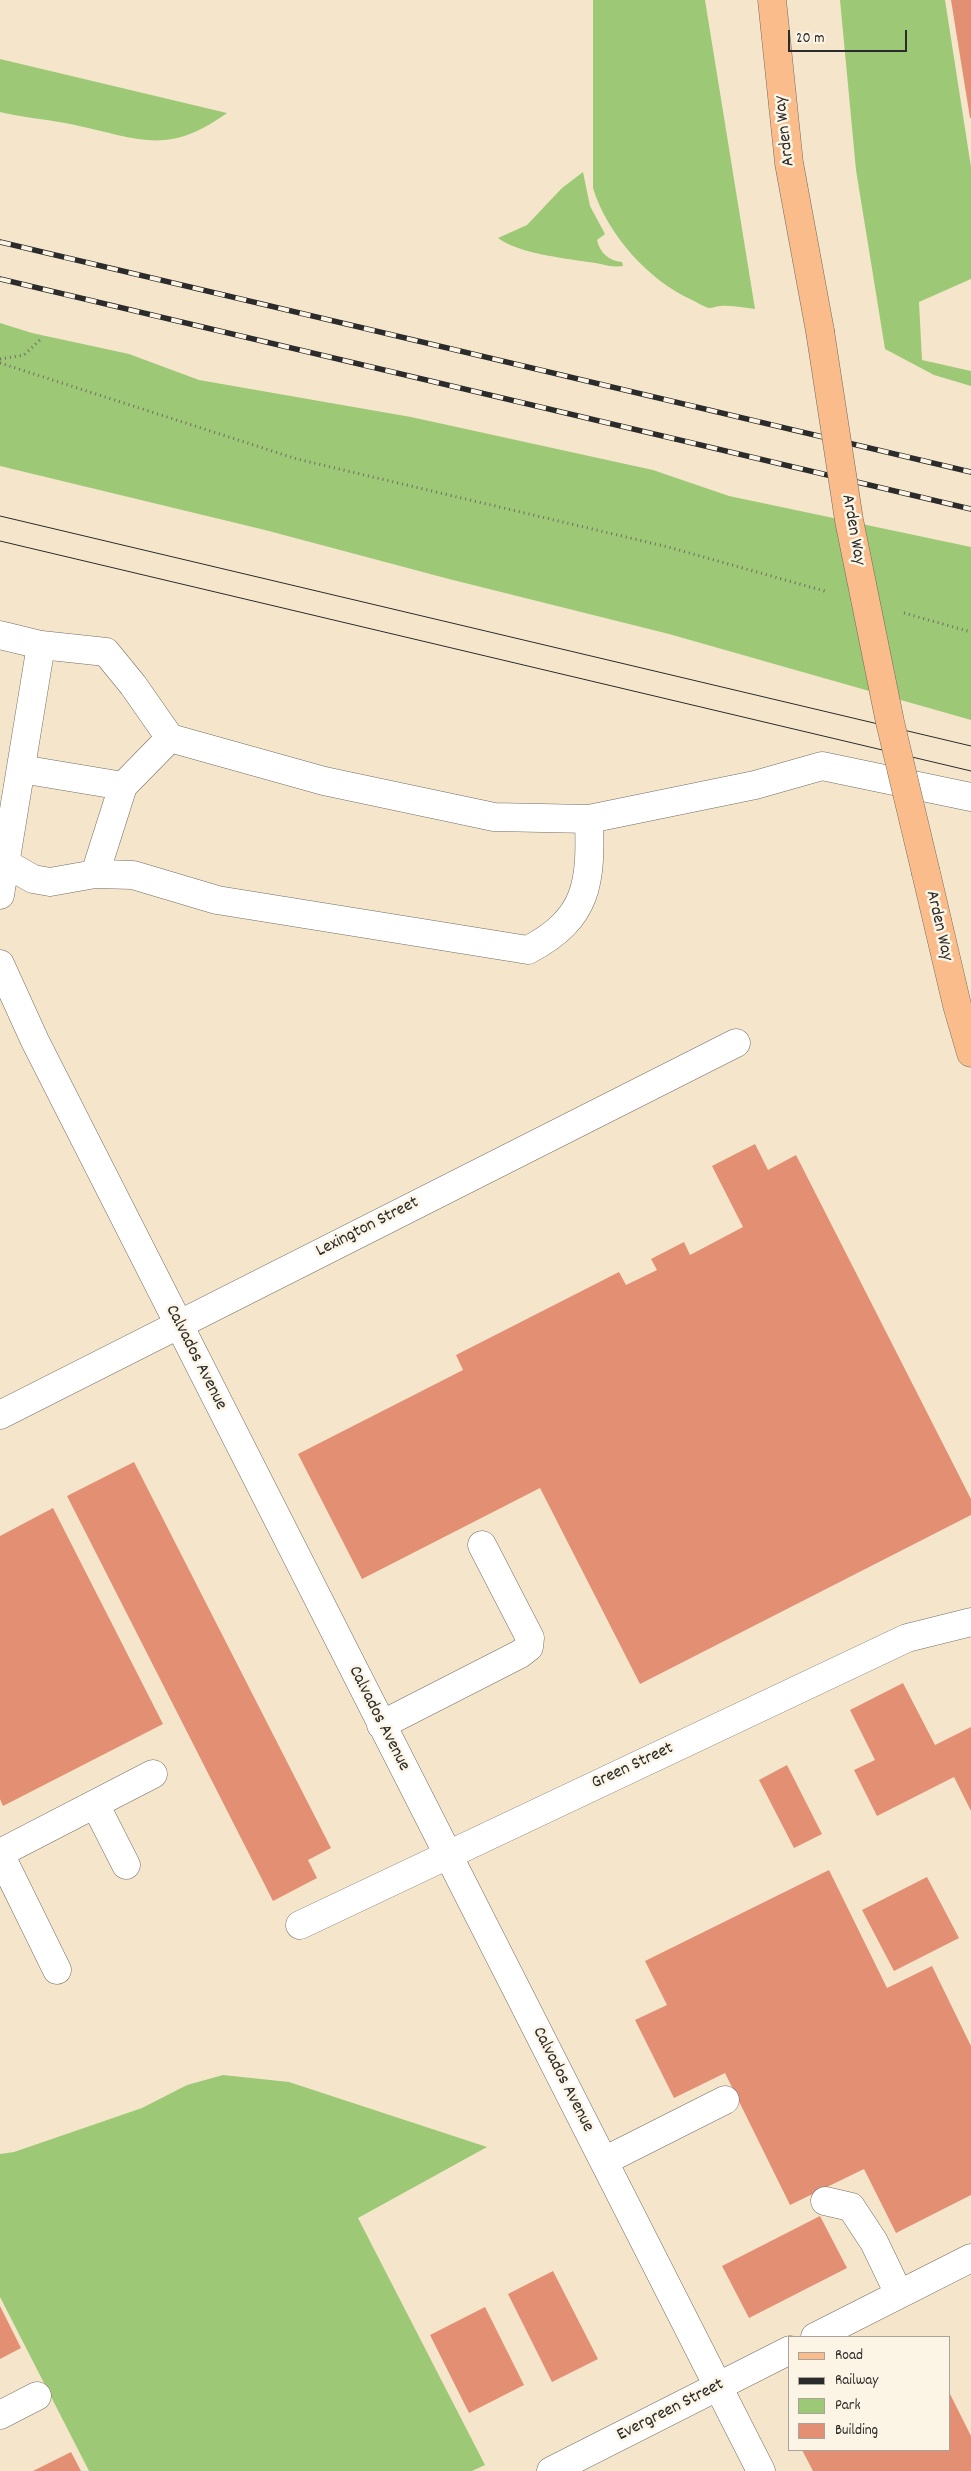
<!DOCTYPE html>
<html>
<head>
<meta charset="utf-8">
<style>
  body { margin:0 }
  #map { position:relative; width:971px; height:2471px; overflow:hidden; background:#f5e6cb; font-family:Dekko,sans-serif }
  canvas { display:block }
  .legend { position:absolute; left:788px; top:2336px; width:162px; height:115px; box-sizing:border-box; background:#fcf5e5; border:1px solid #a8a49b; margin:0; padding:6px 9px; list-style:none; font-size:15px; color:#2b2b2b }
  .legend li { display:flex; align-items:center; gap:10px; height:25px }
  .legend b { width:25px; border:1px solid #a8a49b }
  .scale { position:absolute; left:788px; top:30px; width:119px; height:22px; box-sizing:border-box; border:2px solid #2b2b2b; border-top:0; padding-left:6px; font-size:15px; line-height:18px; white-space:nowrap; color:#2b2b2b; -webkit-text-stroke:4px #fcf5e5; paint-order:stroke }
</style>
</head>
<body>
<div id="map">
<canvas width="971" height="2471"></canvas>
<ul class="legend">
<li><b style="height:6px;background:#f9bc8a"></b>Road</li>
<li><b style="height:6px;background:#2b2b2b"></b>Railway</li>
<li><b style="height:14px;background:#9dc977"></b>Park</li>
<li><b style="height:14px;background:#e38f74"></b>Building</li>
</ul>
<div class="scale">20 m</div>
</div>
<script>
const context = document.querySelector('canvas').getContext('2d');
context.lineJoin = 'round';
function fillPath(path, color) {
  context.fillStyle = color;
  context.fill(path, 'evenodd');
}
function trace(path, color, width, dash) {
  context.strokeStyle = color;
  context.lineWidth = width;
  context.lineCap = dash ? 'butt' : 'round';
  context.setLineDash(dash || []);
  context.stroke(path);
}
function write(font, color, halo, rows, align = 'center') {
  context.font = font + ' Dekko,sans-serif';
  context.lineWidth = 5;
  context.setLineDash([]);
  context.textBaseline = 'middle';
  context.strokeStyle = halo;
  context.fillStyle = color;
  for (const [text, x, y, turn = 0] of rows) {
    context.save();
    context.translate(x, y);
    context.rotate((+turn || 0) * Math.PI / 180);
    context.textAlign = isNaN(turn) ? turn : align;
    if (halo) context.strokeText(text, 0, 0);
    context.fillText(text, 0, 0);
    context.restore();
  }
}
const green = new Path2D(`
  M593,0H705L755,309C744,308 732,305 721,306C717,306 713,308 709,308C704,307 697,302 692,300C649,281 607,234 593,188Z
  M840,0H945L971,167V279L919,302L922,360L971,371V386L934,375L885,349L856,170Z
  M0,59L227,113C167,156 140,139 75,125C52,120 27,118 4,113L0,112Z
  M583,172L590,206L605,234L597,240C600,253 609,261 622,262L623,266C610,268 601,263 588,262C562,258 518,253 498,238L527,225L562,188Z
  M0,323L32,333L129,354L199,380L411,417L653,470L729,496L971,547V720L669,634L449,579L265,530L0,466Z
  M223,2075L289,2082L487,2147L358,2218L485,2465L472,2471H89L0,2297V2154L14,2152L142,2108L187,2085Z`);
const building = new Path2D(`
  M951,0H971V118H970Z
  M755,1144L768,1170L796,1155L971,1499V1515L640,1684L540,1488L362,1579L298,1454L463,1370L456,1355L619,1272L626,1285L657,1270L651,1259L684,1242L690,1255L743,1227L712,1166Z
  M134,1462L331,1848L308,1860L317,1878L273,1901L67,1496Z
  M53,1508L163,1724L3,1806L0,1799V1536Z
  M903,1683L935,1745L971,1727V1811L954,1777L877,1816L854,1770L875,1760L850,1710Z
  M787,1765L822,1834L794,1848L759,1780Z
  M829,1870L887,1988L932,1966L971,2046V2195L896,2233L864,2169L790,2205L725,2073L674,2098L635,2020L667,2005L645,1961Z
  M927,1877L959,1938L894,1971L862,1910Z
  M820,2216L847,2268L749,2318L722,2266Z
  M553,2271L598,2359L552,2382L508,2294Z
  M0,2306L21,2348L0,2359Z
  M485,2307L524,2385L469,2413L430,2335Z
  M950,2394L971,2436V2471H813L802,2450H950Z
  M71,2452L81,2471H33Z`);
const path = new Path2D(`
  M0,359L24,355L41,339
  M0,363L297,459L668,547L828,592
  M904,613L971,632`);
const minor = new Path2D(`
  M0,635L41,645L106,652L133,685L170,738L324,781L494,817L589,819L755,785L822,766L971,797
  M21,769L123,786
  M5,863L33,879L50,882L95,874L133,875L217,900L528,950C589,918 591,882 589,819
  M95,874L123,786L170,738
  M0,895L41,645
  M0,964L35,1041L761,2471
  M0,1415L736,1043
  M381,1725L520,1654L529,1647L530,1638L482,1545
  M95,1804L126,1865
  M0,1853L153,1774
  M0,1854L57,1970
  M300,1925L907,1638L971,1622
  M604,2161L725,2100
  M825,2201L851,2207L874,2242L899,2294
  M815,2337L971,2258
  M0,2415L37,2396
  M551,2471L790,2350`);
const major = new Path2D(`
  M772,0L789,163L820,331
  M926,873L957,1005L971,1053`);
const tram = new Path2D(`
  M0,516L971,746
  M0,541L971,771`);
const rail = new Path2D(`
  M0,242L971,472
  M0,279L971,509`);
const majorBridge = new Path2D(`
  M820,331L849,520L890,722L926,873`);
const streetNames = [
  ["Arden Way",786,131,-97],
  ["Arden Way",852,530,80],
  ["Arden Way",938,926,77],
  ["Lexington Street",368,1228,-27],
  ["Calvados Avenue",195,1358,63],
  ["Calvados Avenue",378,1719,63],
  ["Green Street",633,1767,-25],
  ["Calvados Avenue",562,2080,63],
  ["Evergreen Street",671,2411,-27]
];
fillPath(green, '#9dc977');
fillPath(building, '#e38f74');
trace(minor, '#726c63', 29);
trace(major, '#726c63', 29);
trace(path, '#726c63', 3, [1, 4]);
trace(minor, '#fff', 28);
trace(major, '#f9bc8a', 28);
trace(tram, '#2b2b2b', 1);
trace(rail, '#2b2b2b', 5.5);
trace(rail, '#fcf5e5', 4, [11]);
trace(majorBridge, '#726c63', 29, []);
trace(majorBridge, '#f9bc8a', 28);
write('18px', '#2b2b2b', '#fcf5e5', streetNames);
</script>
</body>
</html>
